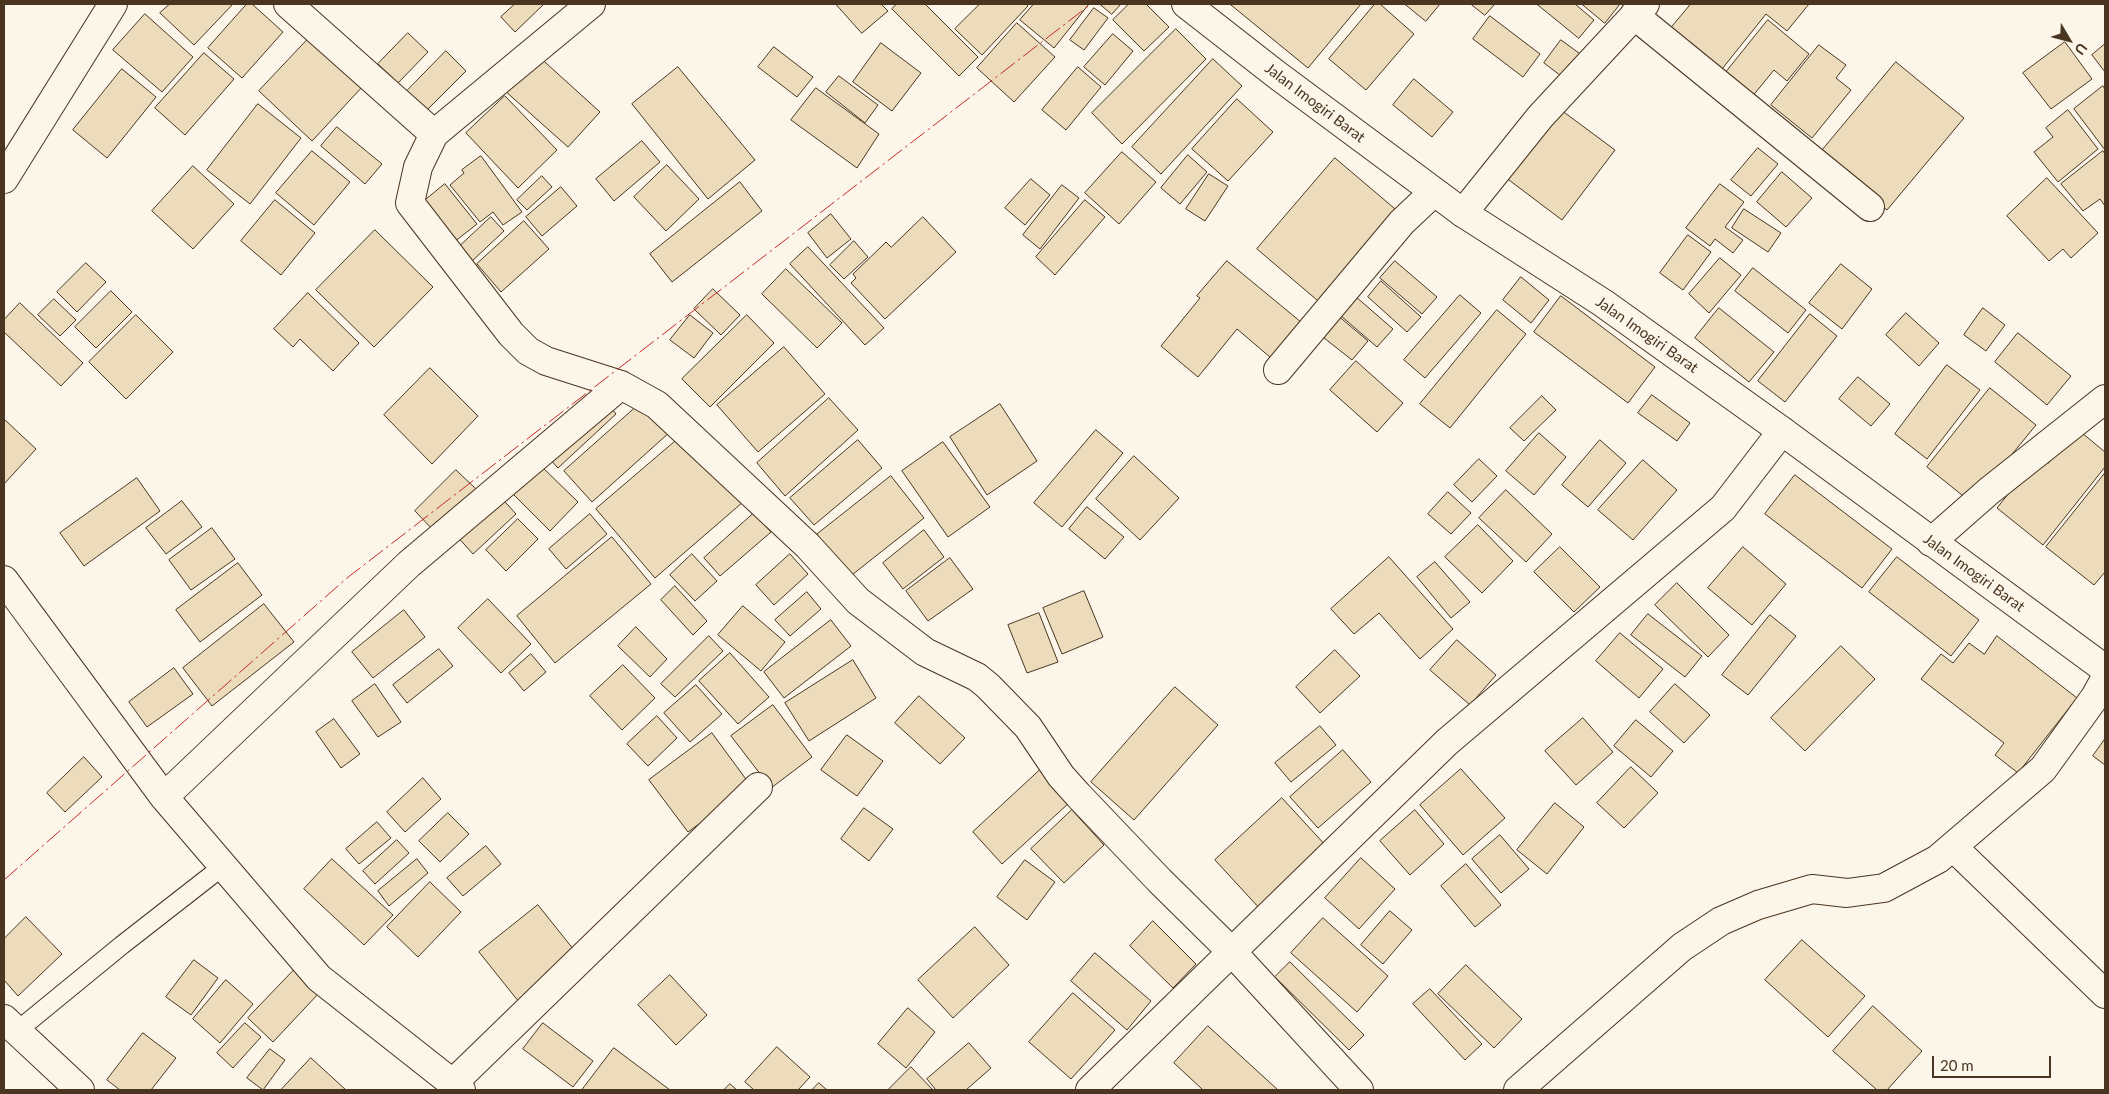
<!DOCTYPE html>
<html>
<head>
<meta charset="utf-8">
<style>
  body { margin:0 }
  #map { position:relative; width:2109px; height:1094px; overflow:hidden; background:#fbf6e9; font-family:Lato,sans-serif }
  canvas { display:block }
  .frame { position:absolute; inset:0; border:5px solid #4a3520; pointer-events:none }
  .north { position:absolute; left:2044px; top:15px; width:50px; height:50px; -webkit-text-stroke:4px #fbf6e9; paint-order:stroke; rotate:127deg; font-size:14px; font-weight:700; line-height:20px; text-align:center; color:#4a3520 }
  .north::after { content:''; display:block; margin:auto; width:18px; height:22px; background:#4a3520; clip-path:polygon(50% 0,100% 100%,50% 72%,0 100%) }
  .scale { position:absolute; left:1932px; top:1056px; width:119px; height:22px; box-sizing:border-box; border:2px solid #4a3520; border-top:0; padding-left:6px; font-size:15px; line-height:18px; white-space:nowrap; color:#4a3520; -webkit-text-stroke:4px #fbf6e9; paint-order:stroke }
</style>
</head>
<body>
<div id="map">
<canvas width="2109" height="1094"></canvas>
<div class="frame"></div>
<div class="north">U</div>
<div class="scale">20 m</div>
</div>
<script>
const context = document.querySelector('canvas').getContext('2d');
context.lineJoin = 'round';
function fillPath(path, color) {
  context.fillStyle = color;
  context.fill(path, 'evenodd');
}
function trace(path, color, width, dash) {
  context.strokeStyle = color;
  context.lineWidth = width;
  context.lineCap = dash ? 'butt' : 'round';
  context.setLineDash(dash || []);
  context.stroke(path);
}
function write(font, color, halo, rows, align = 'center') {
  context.font = font + ' Lato,sans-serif';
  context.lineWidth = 4;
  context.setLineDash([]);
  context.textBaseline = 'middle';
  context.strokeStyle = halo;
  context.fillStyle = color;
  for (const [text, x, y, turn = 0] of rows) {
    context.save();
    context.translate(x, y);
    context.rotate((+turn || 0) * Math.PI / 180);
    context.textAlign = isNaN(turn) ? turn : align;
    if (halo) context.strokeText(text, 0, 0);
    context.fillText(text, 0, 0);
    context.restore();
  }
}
const building = new Path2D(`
  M170,4H233L194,45L160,13Z
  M247,4H252L283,32L242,78L208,48Z
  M515,4H544L515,32L501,17Z
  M836,4H881L888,11L862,33Z
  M897,4H925L978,57L959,76L892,9Z
  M980,4H1026L1028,6L982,55L955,29Z
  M1034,4H1089L1054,48L1020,20Z
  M1100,4H1121L1112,14Z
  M1129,4H1146L1169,27L1144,51L1113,20Z
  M1232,4H1361L1308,68L1231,5Z
  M1375,4H1380L1414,34L1366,90L1329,59Z
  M1405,4H1440L1426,21Z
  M1471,4H1495L1485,15Z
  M1537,4H1575L1594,20L1579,38Z
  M1582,4H1620L1605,23Z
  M1691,4H1809L1787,31L1766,14L1722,69L1671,28Z
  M1094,8L1108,18L1084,50L1070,40Z
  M145,14L193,57L162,92L113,50Z
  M1490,16L1540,54L1523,77L1473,39Z
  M1768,20L1809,54L1787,81L1774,70L1751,98L1723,76Z
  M1017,23L1055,57L1014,102L977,68Z
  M1176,29L1206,59L1122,144L1092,113Z
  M408,33L428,52L398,83L378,64Z
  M1113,34L1133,51L1105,85L1084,67Z
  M310,37L363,86L312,141L259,91Z
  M1561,40L1583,56L1565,79L1544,63Z
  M2065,42L2092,79L2051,109L2023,73Z
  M881,43L921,73L892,111L853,82Z
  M2105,44V72L2092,55Z
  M1819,45L1846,65L1836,78L1851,90L1812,138L1771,105Z
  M774,47L813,77L797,97L758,67Z
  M446,51L466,71L426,111L407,91Z
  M204,53L234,79L185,135L155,108Z
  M536,54L600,112L568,147L504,90Z
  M1213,59L1242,86L1161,174L1132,147Z
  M1896,62L1964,118L1887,210L1820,153Z
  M678,67L755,160L708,199L632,104Z
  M1078,67L1101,87L1066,130L1042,110Z
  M122,69L156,97L107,158L73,130Z
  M839,76L878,105L865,123L826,92Z
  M1414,79L1453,112L1432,137L1393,105Z
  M2103,86L2105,89V150L2074,109Z
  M816,88L879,134L857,168L791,120Z
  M505,96L557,150L518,188L466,133Z
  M1237,99L1273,132L1228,181L1192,149Z
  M258,104L301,138L250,204L207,170Z
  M1557,107L1615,150L1562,220L1505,177Z
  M2068,110L2098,149L2058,182L2034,152L2053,137L2046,128Z
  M337,127L382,164L365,184L321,146Z
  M642,141L660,162L614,201L596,179Z
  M1758,148L1778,164L1751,196L1731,180Z
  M312,151L350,182L314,225L276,193Z
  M2103,151L2105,154V206L2100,199L2083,211L2061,184Z
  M1122,152L1156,182L1119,224L1085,193Z
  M1188,155L1207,172L1180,204L1161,188Z
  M481,156L522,212L503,225L493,212L480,222L450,185L464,173L462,170Z
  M1335,158L1401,214L1324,306L1257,249Z
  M667,165L699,199L666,231L634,197Z
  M193,166L234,204L193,249L152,211Z
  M1782,172L1812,198L1786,227L1757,202Z
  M1209,174L1228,186L1205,221L1186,209Z
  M542,176L552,187L527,210L517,200Z
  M2047,178L2098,233L2071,258L2063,249L2049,261L2007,216Z
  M1031,179L1050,195L1025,225L1005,208Z
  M740,182L762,211L672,282L650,254Z
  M445,184L477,224L454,242L423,202Z
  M1720,184L1744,202L1725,227L1743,240L1733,253L1715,239L1710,246L1686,228Z
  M1062,185L1079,198L1040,249L1023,235Z
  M561,187L577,206L542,236L526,217Z
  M275,200L315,233L281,275L241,241Z
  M1085,200L1105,217L1055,275L1036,257Z
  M1744,209L1781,233L1768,252L1732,228Z
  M831,214L851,239L827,258L808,233Z
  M491,217L504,231L471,262L458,248Z
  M923,217L956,252L885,319L851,283L856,278L853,274L886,242L891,247Z
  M524,221L549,249L501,292L477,264Z
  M375,230L433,287L374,347L316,290Z
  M1688,235L1711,252L1683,290L1660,273Z
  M854,241L868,257L844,279L830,265Z
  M808,247L884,328L865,345L790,264Z
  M1720,258L1741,275L1709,313L1689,294Z
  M1227,261L1307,327L1277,363L1237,329L1198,377L1161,346L1200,298L1197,296Z
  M1395,261L1437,297L1422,314L1380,278Z
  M86,263L106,282L77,312L57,292Z
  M1841,264L1872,289L1842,329L1809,303Z
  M1753,268L1806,310L1788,333L1735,291Z
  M786,269L842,323L817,348L762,294Z
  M1521,277L1549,300L1531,323L1503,300Z
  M1381,281L1421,317L1407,332L1368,297Z
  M713,289L740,315L721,335L694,309Z
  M111,291L132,312L96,348L75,327Z
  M308,293L359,343L333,371L300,339L293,347L274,329Z
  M1460,295L1481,313L1425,378L1404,360Z
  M1355,296L1393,329L1377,347L1340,315Z
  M1561,296L1655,367L1628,403L1534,332Z
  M54,299L76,320L60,336L38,315Z
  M20,303L83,363L61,386L4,332V320Z
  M1719,308L1774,352L1749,382L1695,338Z
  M1983,308L2005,325L1986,351L1964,335Z
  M1497,310L1526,334L1450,428L1420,404Z
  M1906,313L1939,343L1919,366L1886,335Z
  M1336,314L1368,341L1352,360L1319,334Z
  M1810,314L1837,336L1785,402L1758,381Z
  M136,315L173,352L126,399L89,362Z
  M690,315L713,333L694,358L670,340Z
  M747,315L774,343L710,407L682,379Z
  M2018,333L2071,376L2047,405L1995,362Z
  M784,347L825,394L758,452L717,405Z
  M1356,361L1403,403L1377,432L1330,390Z
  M1947,365L1980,390L1927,459L1895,434Z
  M430,368L478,416L432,464L384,415Z
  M1858,377L1890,404L1871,426L1839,399Z
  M1990,388L2036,425L1972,503L1927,467Z
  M1652,395L1690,423L1677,441L1638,413Z
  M1542,396L1556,410L1524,441L1510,428Z
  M829,398L858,430L785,496L757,463Z
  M644,400L671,431L592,502L564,471Z
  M606,401L616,414L558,468L547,456Z
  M1000,404L1037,461L987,495L950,437Z
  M4,419L36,449L4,484Z
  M2076,428L2105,452V467L2043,545L1997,508L2039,455L2048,463Z
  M1096,430L1123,453L1062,527L1034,503Z
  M685,433L743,502L655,578L596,509Z
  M1539,433L1566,457L1534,495L1506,471Z
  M858,440L882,468L814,525L790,498Z
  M1600,440L1626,463L1588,507L1562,485Z
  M943,442L990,507L948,537L902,471Z
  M1134,456L1179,498L1140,540L1096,499Z
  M1479,459L1497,476L1472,502L1454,485Z
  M1643,460L1677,490L1633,540L1598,510Z
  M539,464L578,502L550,531L511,492Z
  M456,470L476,489L435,532L415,511Z
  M2105,473V572L2094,585L2046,547Z
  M1795,475L1892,549L1862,588L1765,514Z
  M891,476L924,518L848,578L815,536Z
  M137,478L160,511L84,566L60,533Z
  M1506,490L1552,534L1526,562L1479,518Z
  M1448,492L1471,513L1451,534L1428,514Z
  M498,494L516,514L473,554L455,534Z
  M182,501L202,527L166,554L146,528Z
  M1087,507L1124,537L1105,559L1069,529Z
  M754,513L771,532L720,576L704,558Z
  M590,514L607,534L566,569L549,549Z
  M518,519L538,539L506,571L486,550Z
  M1478,525L1513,561L1482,593L1445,557Z
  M212,528L235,559L191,590L169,560Z
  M924,530L944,557L903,589L883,563Z
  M612,537L651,584L555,663L517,616Z
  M1560,547L1600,587L1574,612L1534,572Z
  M1743,547L1786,584L1752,625L1708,588Z
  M692,554L717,581L695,601L670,575Z
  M790,554L808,574L774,605L756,585Z
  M1389,557L1453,629L1420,659L1379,613L1354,634L1331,609Z
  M1897,557L1979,620L1951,656L1869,592Z
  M950,558L973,589L928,621L906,591Z
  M1435,562L1470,602L1451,618L1417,577Z
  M238,563L262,595L200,642L176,610Z
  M1677,583L1729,635L1708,657L1655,605Z
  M675,586L707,621L693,635L661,600Z
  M1084,591L1103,637L1062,654L1043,608Z
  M807,592L821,609L790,636L775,620Z
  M488,599L531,644L501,673L458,628Z
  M264,604L294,642L212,706L183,668Z
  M743,606L785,642L761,671L718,635Z
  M404,610L425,637L373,678L352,652Z
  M1039,613L1058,662L1027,673L1008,625Z
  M1648,614L1702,656L1685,677L1631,635Z
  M1770,615L1796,636L1748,695L1722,675Z
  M831,620L851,646L784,698L764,672Z
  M636,627L667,659L650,677L618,646Z
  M1620,633L1663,669L1639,698L1596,661Z
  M709,636L723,651L675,697L661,684Z
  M1997,636L2077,698L2018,773L1995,755L2004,743L1921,679L1941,654L1953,663L1969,643L1984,654Z
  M1457,640L1496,675L1470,705L1430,670Z
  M1841,646L1875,679L1805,751L1771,718Z
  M439,649L453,666L407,703L393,685Z
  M1335,650L1360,676L1320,713L1296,687Z
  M730,653L769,697L738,724L699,681Z
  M531,654L546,672L524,691L509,673Z
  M853,660L876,698L809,741L785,703Z
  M623,665L655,698L622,730L590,696Z
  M174,668L193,694L147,727L129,702Z
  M375,684L401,722L378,737L352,701Z
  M1675,684L1710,715L1684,743L1650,712Z
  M696,685L722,714L690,742L664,713Z
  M1175,687L1218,725L1134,820L1091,782Z
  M919,696L965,738L940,764L895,723Z
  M773,705L812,757L771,788L731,736Z
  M657,716L677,738L648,766L627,744Z
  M1583,718L1613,752L1576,785L1545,751Z
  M334,719L360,754L341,768L316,732Z
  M1636,720L1673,751L1651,777L1614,746Z
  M1320,726L1336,745L1291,782L1275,763Z
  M712,733L751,786L688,832L649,780Z
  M847,735L883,761L857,796L821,770Z
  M2105,739V765L2093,756Z
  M1343,750L1371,782L1318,828L1290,797Z
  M84,757L102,777L65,812L47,793Z
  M1631,767L1658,793L1624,828L1597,803Z
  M1461,769L1505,818L1463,855L1420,805Z
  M1040,770L1069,803L1002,864L973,832Z
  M423,778L441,799L405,832L387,812Z
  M1282,798L1328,848L1261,910L1215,860Z
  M1555,803L1584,827L1547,874L1517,850Z
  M864,808L893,829L869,861L841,839Z
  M1072,810L1104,845L1064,883L1031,849Z
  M1415,810L1444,844L1410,875L1380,841Z
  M448,813L469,834L440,862L419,841Z
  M377,822L391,838L359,864L346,849Z
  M1500,835L1529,869L1501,893L1472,859Z
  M397,840L409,853L375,884L363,871Z
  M486,846L501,864L463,896L447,878Z
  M1361,858L1395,889L1359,929L1325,898Z
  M332,859L393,915L364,945L304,889Z
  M417,859L428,873L389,906L378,891Z
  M1025,860L1055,882L1027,920L997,897Z
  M1466,864L1501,905L1475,927L1441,886Z
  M430,882L461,912L418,957L387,927Z
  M538,905L578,955L519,1002L479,952Z
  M1390,911L1412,930L1383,964L1361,945Z
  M26,917L62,954L18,996L4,980V939Z
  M1323,918L1388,976L1357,1012L1291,953Z
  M1153,921L1196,964L1173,988L1130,946Z
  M975,927L1009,965L953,1018L918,980Z
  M1802,940L1865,996L1828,1037L1765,980Z
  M1095,953L1151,1001L1127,1030L1071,981Z
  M194,960L218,978L191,1015L166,997Z
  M1290,962L1364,1035L1349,1050L1275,977Z
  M1466,965L1522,1019L1494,1048L1438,994Z
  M295,969L320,992L273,1042L248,1018Z
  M670,975L707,1015L676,1045L638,1005Z
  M226,980L253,1004L220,1043L193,1019Z
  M1430,989L1482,1044L1465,1060L1413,1004Z
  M1073,993L1115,1030L1071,1079L1029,1042Z
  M1873,1006L1922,1051L1887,1090H1877L1833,1051Z
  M908,1008L935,1032L906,1068L878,1044Z
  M245,1023L261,1037L233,1068L217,1053Z
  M543,1023L593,1061L573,1087L523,1049Z
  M1208,1026L1278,1090H1203L1174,1063Z
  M143,1033L176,1058L151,1090H120L107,1080Z
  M969,1043L991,1068L966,1090H936L927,1079Z
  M777,1047L810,1077L798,1090H754L745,1082Z
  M614,1048L670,1090H582Z
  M270,1049L285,1060L263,1090L247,1078Z
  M311,1058L346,1090H281Z
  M911,1067L933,1090H888Z
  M819,1083L827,1090H812Z
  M730,1084L737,1090H724Z`);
const lane = new Path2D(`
  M17,1031L122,945L222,867`);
const street = new Path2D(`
  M288,4L434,134
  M591,4L434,134L418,167L410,203L511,334L528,351L546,361L621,385L657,405L808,546L858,601L925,652L977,677L988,686L1028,727L1061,776L1079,796L1160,881L1233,953L1359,1090
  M1634,15L1870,207
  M4,179L113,4
  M1463,213L1540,117L1645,4
  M1278,370L1402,222L1434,192
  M1931,542L1989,491L2105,399
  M4,580L164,797L319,978L461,1090
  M164,797L409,564L621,385
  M1953,847L2105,994
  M4,1019L80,1090
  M452,1084L758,787
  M1090,1090L1447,742L1723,508L1782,431
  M1518,1090L1682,947L1721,921L1758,905L1812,889L1847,893L1884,888L1938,859L2043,769L2095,697L2105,679`);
const secondary = new Path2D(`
  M1186,4L1277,75L1463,213L1603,303L1782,431L2105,669`);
const power = new Path2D(`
  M4,880L347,578L1091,4`);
const streetNames = [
  ["Jalan Imogiri Barat",1315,103,37],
  ["Jalan Imogiri Barat",1647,335,35],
  ["Jalan Imogiri Barat",1974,573,36]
];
fillPath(building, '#ecdcbc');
trace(building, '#4a3520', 1);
trace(lane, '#4a3520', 20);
trace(street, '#4a3520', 30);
trace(secondary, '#4a3520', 30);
trace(lane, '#fbf6e9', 18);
trace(street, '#fbf6e9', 28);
trace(secondary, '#fbf6e9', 28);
trace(power, '#c62828', 1, [18, 4, 2.5, 4]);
write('15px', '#4a3520', '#fbf6e9', streetNames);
</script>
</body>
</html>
